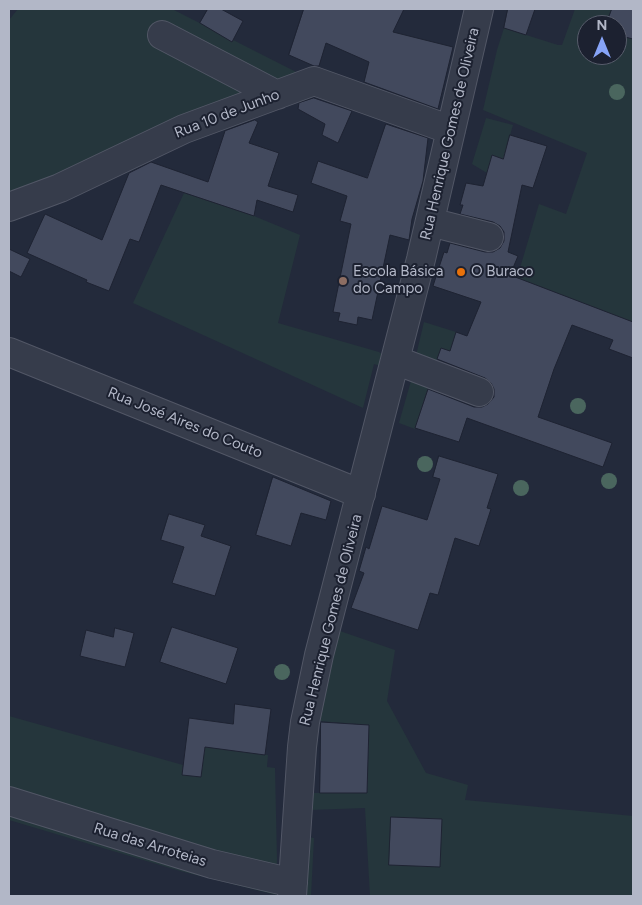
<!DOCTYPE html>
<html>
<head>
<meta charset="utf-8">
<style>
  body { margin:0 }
  #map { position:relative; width:642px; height:905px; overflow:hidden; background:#232a3b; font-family:Figtree,sans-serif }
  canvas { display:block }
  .frame { position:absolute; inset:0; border:10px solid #b2b7c7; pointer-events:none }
  .north { position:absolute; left:577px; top:15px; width:50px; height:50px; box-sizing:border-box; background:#1c2130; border:1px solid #585d6c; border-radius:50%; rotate:0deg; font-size:14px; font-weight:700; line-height:20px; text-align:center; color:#b2b7c7 }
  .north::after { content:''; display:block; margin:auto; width:18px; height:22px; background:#87a4f7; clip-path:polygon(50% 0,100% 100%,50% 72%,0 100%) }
</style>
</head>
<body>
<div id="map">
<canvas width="642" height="905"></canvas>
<div class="frame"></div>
<div class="north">N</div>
</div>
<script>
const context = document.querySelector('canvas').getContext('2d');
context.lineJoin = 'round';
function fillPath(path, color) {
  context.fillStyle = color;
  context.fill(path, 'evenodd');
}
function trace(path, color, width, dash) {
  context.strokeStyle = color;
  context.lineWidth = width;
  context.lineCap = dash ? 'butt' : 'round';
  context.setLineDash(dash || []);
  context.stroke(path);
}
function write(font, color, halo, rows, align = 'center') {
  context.font = font + ' Figtree,sans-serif';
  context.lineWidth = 4;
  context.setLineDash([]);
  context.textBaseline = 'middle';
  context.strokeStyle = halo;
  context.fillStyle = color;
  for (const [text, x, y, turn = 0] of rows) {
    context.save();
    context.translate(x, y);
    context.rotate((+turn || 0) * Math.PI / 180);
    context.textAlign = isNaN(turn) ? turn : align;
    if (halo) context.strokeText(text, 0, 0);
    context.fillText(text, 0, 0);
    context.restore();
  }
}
const green = new Path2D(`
  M18,9H172L314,81L9,206V20Z
  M575,9H612L606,25H587V55H617V35L633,39V322L517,278L539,204L566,214L587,153L483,110L497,50L504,28L558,45H562Z
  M486,118L513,125L503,159L492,156L487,173L472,164Z
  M184,193L254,216L300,235L278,323L379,352L383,355L381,366L374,364L363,408L133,303Z
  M424,322L456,332L450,351L441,348L433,372L414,364Z
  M413,374L430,381L415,429L399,423Z
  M337,630L395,650L387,701L426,773L468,785L465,800L633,816V896H370L365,808L310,810L311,793H367L369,725L318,721Z
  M9,716L183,765L182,775L205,747L268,755L267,767L275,768L277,860L276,895L180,871L9,820Z
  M307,837L314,838L311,896H304Z`);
const building = new Path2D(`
  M208,9H221L243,21L232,42L200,23Z
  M304,9H404L393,32L453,47L438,109L364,82L369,62L326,43L319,66H314L289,55Z
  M508,9H535L526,35L504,28Z
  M612,9H633V39L617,35V25H606Z
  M314,98L352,111L338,143L322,135L325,124L298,109L299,103Z
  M255,120L258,122L249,143L279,153L268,186L298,195L293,212L257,200L254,216L161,185L139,242L130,239L109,291L86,282L87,280L27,253L45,214L102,240L129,173L151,162L208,182L225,131Z
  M386,124L428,138L423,181L412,219L409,240L390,235L372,320L358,317L357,325L338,321L340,313L333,312L351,224L340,221L347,196L311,183L318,161L367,178Z
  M510,135L547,146L533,188L522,185L508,252L518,256L510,275L633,322V358L609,349L613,340L572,325L554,369L538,417L612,443L603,467L467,418L459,442L415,428L428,389L474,407H482L488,404L494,397V389L491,383L485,378L437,359L441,348L450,351L456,332L467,336L481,302L433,286L444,252L447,253L450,243L485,252H493L500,248L504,241V232L500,226L493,222L460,214L463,205H460L466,183L483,186L492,155L503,159Z
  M9,249L30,259L21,277L9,271Z
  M439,456L498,474L487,508L491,509L479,546L455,538L438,595L430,593L418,630L351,608L364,573L359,571L366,547L369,549L382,506L427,520L440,479L433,477Z
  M273,477L331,501L326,520L301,513L291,546L256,535Z
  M169,514L205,525L201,536L231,546L215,596L172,583L184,547L161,540Z
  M172,627L238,648L226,684L160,662Z
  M115,628L134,633L125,667L80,656L86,630L113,637Z
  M235,704L271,709L265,755L205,747L201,777L182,775L189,718L233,724Z
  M321,722L369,725L367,793H320Z
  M391,817L442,819L440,867L389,865Z`);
const minor = new Path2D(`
  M162,35L277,95
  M9,207L60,188L184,129L314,81L451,130
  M430,222L489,237
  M9,352L361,494
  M395,360L479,392
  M9,801L212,864L293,883
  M292,896L302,747L305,722L319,655L421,259L479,9`);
const trees = [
  [617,92],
  [578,406],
  [425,464],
  [609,481],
  [521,488],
  [282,672]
];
const markers = [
  [461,272,5,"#e8710a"],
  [343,281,5,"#8d6e63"]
];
const streetNames = [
  ["Rua 10 de Junho",227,114,-21],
  ["Rua Henrique Gomes de Oliveira",450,134,-77],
  ["Rua José Aires do Couto",185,423,22],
  ["Rua Henrique Gomes de Oliveira",331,620,-76],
  ["Rua das Arroteias",150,845,17]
];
const poiNames = [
  ["Escola Básica",353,272],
  ["do Campo",353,289],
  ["O Buraco",471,272]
];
fillPath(green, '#25363c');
fillPath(building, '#42495d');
trace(building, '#1e2332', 1);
trace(minor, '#525766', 30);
trace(minor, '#363c4b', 28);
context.fillStyle = '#4a665e';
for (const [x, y] of trees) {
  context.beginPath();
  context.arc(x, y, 8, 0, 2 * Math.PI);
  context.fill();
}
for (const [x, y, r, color] of markers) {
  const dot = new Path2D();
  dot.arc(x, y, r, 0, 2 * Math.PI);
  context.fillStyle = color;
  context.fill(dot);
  trace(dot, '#1c2130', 2);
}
write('15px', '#b2b7c7', '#1c2130', streetNames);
write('15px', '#b2b7c7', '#1c2130', poiNames, 'left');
</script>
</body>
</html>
